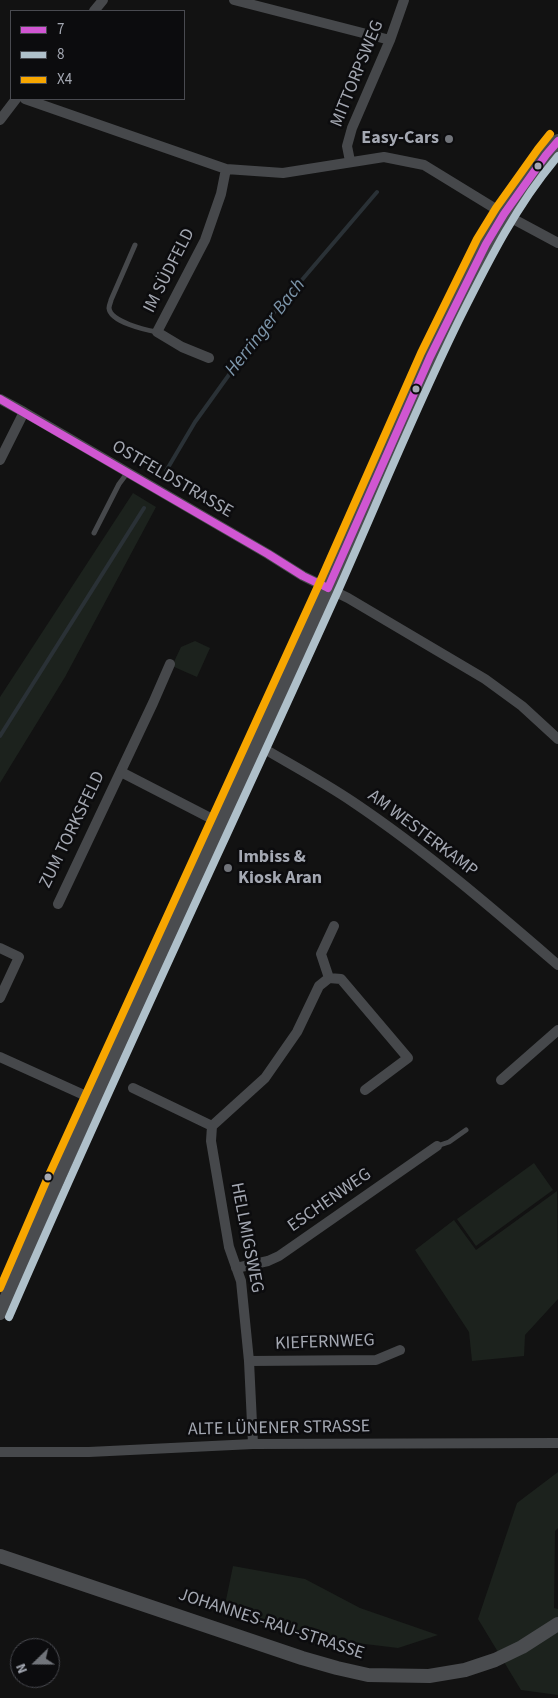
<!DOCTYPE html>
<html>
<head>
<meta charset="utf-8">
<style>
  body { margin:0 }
  #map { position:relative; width:558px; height:1698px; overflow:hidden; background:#121212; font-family:"Source Sans 3",sans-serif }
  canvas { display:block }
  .legend { position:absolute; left:10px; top:10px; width:175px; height:90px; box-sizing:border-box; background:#0c0c0e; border:1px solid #494a50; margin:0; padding:6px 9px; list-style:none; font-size:15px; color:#a4a8b2 }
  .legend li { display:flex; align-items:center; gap:10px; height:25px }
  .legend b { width:25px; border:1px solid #494a50 }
  .north { position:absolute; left:10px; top:1638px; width:50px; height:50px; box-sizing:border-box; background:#0c0c0e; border:1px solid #494a50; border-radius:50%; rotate:248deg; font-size:14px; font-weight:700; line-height:20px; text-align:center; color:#a4a8b2 }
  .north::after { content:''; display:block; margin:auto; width:18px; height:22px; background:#71747a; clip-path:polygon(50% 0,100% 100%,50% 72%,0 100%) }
</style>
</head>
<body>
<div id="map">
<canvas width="558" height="1698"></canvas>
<ul class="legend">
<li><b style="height:6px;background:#d056d2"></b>7</li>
<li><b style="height:6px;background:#afc0ca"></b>8</li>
<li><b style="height:6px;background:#f7a600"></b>X4</li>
</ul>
<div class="north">N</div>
</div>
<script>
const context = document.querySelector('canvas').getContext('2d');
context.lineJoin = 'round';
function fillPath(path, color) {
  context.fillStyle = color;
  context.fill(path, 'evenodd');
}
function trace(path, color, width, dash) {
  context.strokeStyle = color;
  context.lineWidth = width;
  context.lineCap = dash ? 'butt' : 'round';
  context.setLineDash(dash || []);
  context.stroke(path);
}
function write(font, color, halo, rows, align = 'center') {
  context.font = font + ' "Source Sans 3",sans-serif';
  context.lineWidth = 5;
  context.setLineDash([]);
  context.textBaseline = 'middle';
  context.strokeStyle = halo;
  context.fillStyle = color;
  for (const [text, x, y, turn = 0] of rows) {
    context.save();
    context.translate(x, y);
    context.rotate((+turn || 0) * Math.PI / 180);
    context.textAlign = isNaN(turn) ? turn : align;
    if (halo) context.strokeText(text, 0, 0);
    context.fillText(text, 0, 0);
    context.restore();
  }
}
const green = new Path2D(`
  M133,493L156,507L65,677L0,783V697Z
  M195,641L210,648L197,677L172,666L181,647Z
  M534,1163L553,1190L476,1246L457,1219Z
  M557,1191L558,1299L525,1335L524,1356L472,1361L469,1332L415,1250L454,1220L476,1250Z
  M558,1472V1528L555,1531L554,1608L558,1609V1695L521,1690L478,1619L517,1503Z
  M233,1566L305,1579L360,1608L438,1635L398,1648L324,1639L224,1610Z`);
const stream = new Path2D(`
  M166,471L195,422L272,315L377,192
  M0,736L144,508`);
const lane = new Path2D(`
  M135,245L111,300C111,302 109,305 109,308C110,322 146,330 157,332
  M94,533L119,484L128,472
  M437,1146L449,1142L466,1130`);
const street = new Path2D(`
  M234,0L390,40
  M94,11L103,0
  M25,99L226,169L283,173L384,157L424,165L504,214L558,243
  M0,120L16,99
  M350,161L347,146L352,128L390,40L404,0
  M209,358L182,347L157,332L205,240L221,194L226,169
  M0,399L24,412L268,554L303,576L348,598L485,679L522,706L558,739
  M0,460L24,412
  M256,744C288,763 322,781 353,802C426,851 492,908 558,965
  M121,772L220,823
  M58,904L153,703L170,664
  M0,948L19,957L0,998
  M329,978L321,954L334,926
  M0,1057L95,1100
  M501,1080L558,1030
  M133,1088L212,1126
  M212,1126L265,1078L297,1032L319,986L329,978L341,979L408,1058L365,1090
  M212,1126L211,1141L229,1247L241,1281L249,1361L253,1444
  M236,1268L268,1261L279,1256L437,1146
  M249,1361L376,1360L400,1350
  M0,1452H89L253,1444L558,1443`);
const secondary = new Path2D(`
  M0,1313L57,1181L328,588L430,357L486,244L504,214L546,155L558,141
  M0,1556L302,1658L337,1668L368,1675L429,1676L465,1670L495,1660L522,1647L558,1624`);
const bus1 = new Path2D(`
  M0,399L268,554L303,576L328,588
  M328,588L430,357L486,244L504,214L546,155L558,141`);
const bus2 = new Path2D(`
  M9,1317C114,1074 228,835 337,593C378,501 416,407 461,316C489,260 517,204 558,156`);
const bus3 = new Path2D(`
  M0,1288L48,1177L319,584L421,353L477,239L496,208L538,149L550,134`);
const markers = [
  [449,139,5,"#71747a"],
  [538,166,4.5,"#a4a8b2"],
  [416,389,4.5,"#a4a8b2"],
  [228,868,5,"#71747a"],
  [48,1177,4.5,"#a4a8b2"]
];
const streetNames = [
  ["MITTORPSWEG",358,74,-68],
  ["IM SÜDFELD",170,271,-63],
  ["OSTFELDSTRASSE",172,480,30],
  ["ZUM TORKSFELD",73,830,-64],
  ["AM WESTERKAMP",422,834,37],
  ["ESCHENWEG",330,1201,-35],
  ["HELLMIGSWEG",246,1238,79],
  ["KIEFERNWEG",325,1343,-2],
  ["ALTE LÜNENER STRASSE",279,1429,-1],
  ["JOHANNES-RAU-STRASSE",271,1625,18]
];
const poiNames = [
  ["Easy-Cars",439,139],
  ["Imbiss &",238,858,"left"],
  ["Kiosk Aran",238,879,"left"]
];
const waterNames = [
  ["Herringer Bach",266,328,-52]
];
fillPath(green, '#1c221d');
trace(stream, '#2a3136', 4);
trace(lane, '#46484b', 5);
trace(street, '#46484b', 10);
trace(secondary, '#4a4c4f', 14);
trace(bus1, '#d056d2', 8);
trace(bus2, '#afc0ca', 8);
trace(bus3, '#f7a600', 8);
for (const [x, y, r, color] of markers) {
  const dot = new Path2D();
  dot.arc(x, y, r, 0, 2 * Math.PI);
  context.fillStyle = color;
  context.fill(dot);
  trace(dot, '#0c0c0e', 2);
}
write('18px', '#a4a8b2', '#0c0c0e', streetNames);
write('bold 18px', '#a4a8b2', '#0c0c0e', poiNames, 'right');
write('italic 19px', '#7d96ab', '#0c0c0e', waterNames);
</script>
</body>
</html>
